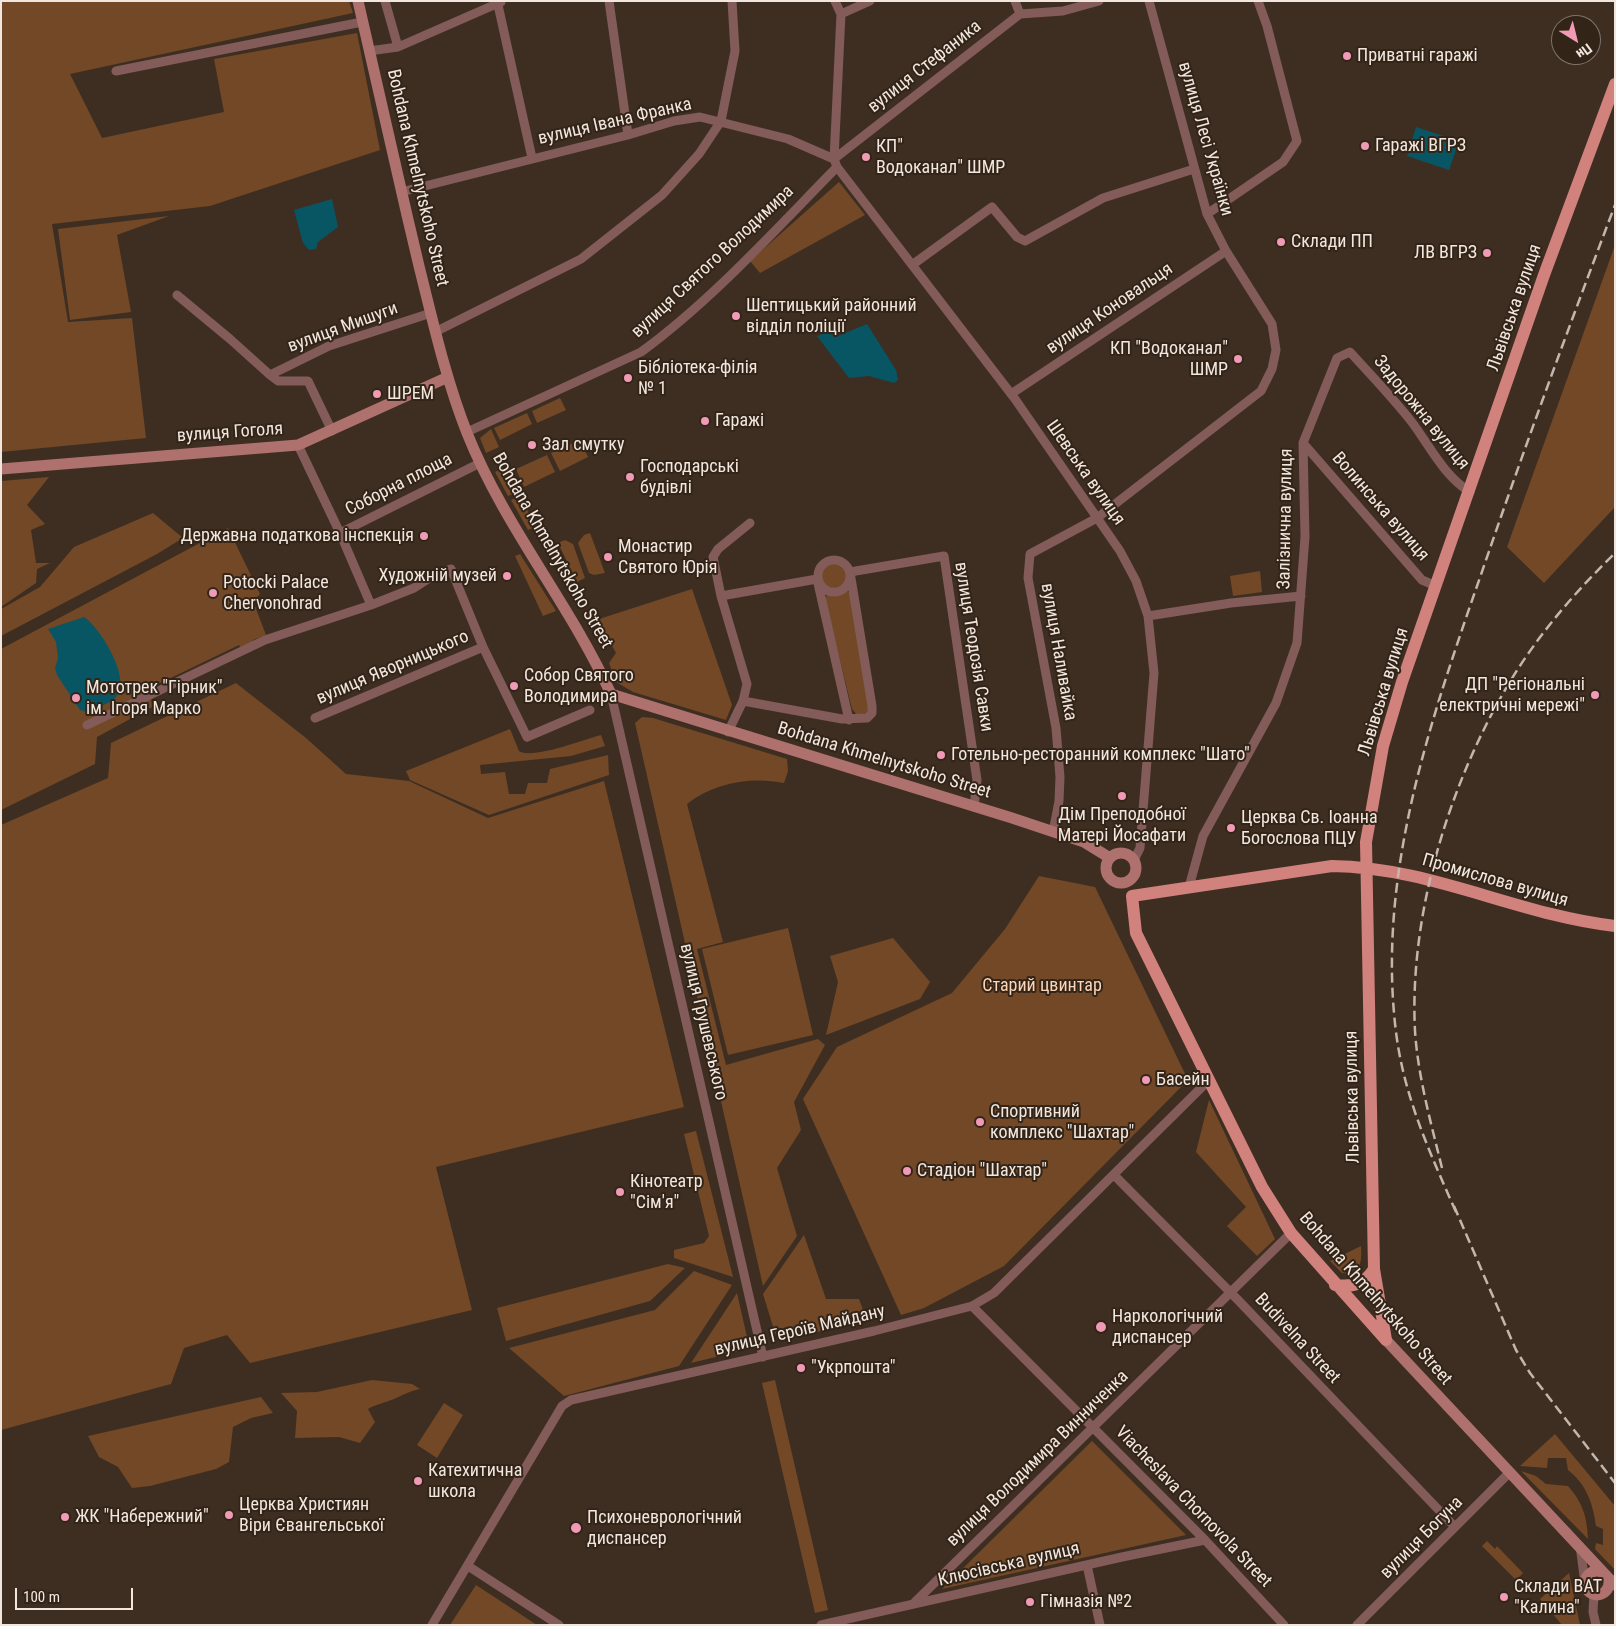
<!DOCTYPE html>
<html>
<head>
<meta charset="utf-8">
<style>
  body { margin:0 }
  #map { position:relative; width:1616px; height:1626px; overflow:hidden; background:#3e2e22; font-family:"Roboto Condensed",sans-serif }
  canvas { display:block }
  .frame { position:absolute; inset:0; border:2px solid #f2e7df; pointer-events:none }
  .north { position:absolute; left:1551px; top:15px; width:50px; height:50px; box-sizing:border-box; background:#332418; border:1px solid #7f7268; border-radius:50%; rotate:144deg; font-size:14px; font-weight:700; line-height:20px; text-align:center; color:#f2e7df }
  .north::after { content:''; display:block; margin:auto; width:18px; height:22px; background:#f09ab6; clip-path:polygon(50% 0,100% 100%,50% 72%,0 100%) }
  .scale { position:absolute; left:15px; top:1588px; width:118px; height:22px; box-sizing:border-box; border:2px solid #f2e7df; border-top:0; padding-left:6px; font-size:15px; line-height:18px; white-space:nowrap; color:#f2e7df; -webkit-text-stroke:4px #332418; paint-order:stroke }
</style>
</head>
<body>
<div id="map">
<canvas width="1616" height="1626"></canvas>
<div class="frame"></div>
<div class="north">Пн</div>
<div class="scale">100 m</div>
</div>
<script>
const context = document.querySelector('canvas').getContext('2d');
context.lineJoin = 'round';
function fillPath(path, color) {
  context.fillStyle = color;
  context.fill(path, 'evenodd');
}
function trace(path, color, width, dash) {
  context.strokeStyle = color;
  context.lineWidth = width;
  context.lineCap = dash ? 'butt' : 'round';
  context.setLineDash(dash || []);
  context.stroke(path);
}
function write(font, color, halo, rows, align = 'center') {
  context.font = font + ' "Roboto Condensed",sans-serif';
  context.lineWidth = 4;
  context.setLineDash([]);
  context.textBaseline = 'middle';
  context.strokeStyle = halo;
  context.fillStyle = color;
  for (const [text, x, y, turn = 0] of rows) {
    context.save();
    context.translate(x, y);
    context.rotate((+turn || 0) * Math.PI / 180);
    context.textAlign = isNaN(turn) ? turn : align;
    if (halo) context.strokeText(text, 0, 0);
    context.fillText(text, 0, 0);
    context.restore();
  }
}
const green = new Path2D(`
  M1,1H349L353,13L70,74L102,138L224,112L214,59L357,33L380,150L210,206L52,224L68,322L132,318L146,438L1,452Z
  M839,182L865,215L760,273L750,261Z
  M169,216L117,235L131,312L70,320L58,229Z
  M1615,245V507L1544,583L1507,547Z
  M560,398L566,410L537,423L532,411Z
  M527,413L532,424L500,440L494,428Z
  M491,429L499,447L486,453L480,438Z
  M580,440L588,457L560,471L551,453Z
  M547,455L555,472L524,487L516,469Z
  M507,466L520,491L508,496L495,472Z
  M49,477L27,505L45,524L31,530L36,563H50L37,569L36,583L1,607V481Z
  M521,495L535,527L528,530L511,500Z
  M153,513L183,538L157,554L1,636V609L40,587L74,547Z
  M228,528L260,594L253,601L266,635L253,640L254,643L242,650L239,645L150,688L152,707L97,737L95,764L1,810V649Z
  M590,533L605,573L594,575L589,573L578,543L584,535Z
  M565,540L573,544L585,578L577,582L558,543Z
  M520,554L556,611L543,616L515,556Z
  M822 576a12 12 0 1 1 24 0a12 12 0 1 1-24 0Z
  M1260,571L1262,592L1233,596L1230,576Z
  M692,589L732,705L726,720L633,692L616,682L609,663L616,653L604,631L593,621Z
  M847,591L851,593L870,705L867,712L862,715H857L852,709L825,599L827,595Z
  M236,683L306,738L346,774L409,781L488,818L604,781L684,1107L436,1167L472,1310L250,1363L227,1335L184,1348L171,1384L1,1430V825L108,778L111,743Z
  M642,717L653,718L787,759L788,771L784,783C751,776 713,783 687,804L723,942L697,949L726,1065L818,1039L825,1045L794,1102L801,1130L777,1168L797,1236L763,1286L635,723Z
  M510,729L519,751C532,760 585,739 601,735L605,746L571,756L480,765L481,774L505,772L509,794H525L528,783H547L550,769L608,755L609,775L489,815L410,780L406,771Z
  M1039,876L1095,887L1188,1080L1004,1266L924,1308L901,1315L803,1099L837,1047L952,993L1005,929Z
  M788,928L813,1035L728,1055L702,949Z
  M893,938L930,982L920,999L826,1035L838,982L830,956Z
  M1209,1100L1275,1239L1257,1256L1227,1226L1246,1207L1196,1152Z
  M696,1131L733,1277L674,1258V1250L704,1243L709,1236L684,1134Z
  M804,1235L826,1299H859L867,1320L784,1340L775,1333L763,1294Z
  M1361,1246C1362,1262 1361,1275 1342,1273L1330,1261Z
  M668,1264L685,1268L650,1301L506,1341L497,1308Z
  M694,1271L732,1285L679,1366L564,1396L509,1348L655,1310Z
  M737,1293L747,1337V1346L736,1352L691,1363Z
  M372,1380L412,1384L420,1389C410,1391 403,1395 394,1399C385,1403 376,1404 368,1409L375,1422L360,1443L339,1437L295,1438L297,1411L281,1393L317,1392Z
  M775,1380L828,1610L815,1613L762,1383Z
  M261,1397L273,1413L251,1418L233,1427L229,1462L216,1469L150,1486L132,1488L118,1467L99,1457L88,1436Z
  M444,1403L463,1415L437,1458L417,1445Z
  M1555,1434L1615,1506V1570L1595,1549L1596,1543L1603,1545V1529L1596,1526C1593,1503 1586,1484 1568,1470L1566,1458H1548L1547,1468L1520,1466Z
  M1092,1441L1186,1535L942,1589Z
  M1521,1471L1536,1476L1546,1484L1568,1486C1583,1503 1587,1517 1588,1539Z
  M1487,1541L1495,1549L1497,1546L1523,1573L1516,1580L1482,1546Z
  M1569,1573L1580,1625H1562L1540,1599Z
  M476,1585L537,1625H450Z`);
const water = new Path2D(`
  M1416,127L1459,141L1449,170L1407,156Z
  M332,199L338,227L318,242L316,249L309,250L303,243L294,210Z
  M867,324L896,370L898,380L894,383L869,376L849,378L817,336L825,333L838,336Z
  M84,617C100,627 134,682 115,698C109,704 95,708 87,712L80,710L57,675L55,668L58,658L56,642L48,629Z`);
const street = new Path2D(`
  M385,1L398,47
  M609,1L628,135
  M835,1L841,14L834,159L837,167L1015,399L1120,551L1136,581L1148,616L1154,673L1140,848L1134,860
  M1015,1L1020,14
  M498,5L532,158
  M841,14L870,1
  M369,51L398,47L501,2
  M116,71L362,22
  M834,159L1020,14L1063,11L1099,1
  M401,192L628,135L674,121L700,117L788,139L834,159
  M1207,214L1283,162L1297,141L1267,26L1258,1
  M912,265L992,207L1017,237L1025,241L1103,198L1194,169
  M177,295L230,339L270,375L329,346L431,313
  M435,332L581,259L662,195L699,154L721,121L735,51L732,1
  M270,375L278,381H308L332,431
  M1011,394L1226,251
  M467,432L641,352C712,300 775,230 837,167
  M1303,443L1422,580L1436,586
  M298,445L340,533L480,463
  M340,533L371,605L414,588L431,577L451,569L483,647L527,737L590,710
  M818 576a16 16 0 1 1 32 0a16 16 0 1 1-32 0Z
  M721,596L817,579L849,720
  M1148,616L1231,603L1301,596
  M611,694L763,1357
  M743,701L842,719L867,718L872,713V706L850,572L944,556L977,780L974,807
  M315,718L483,647
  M87,725L265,640L371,605
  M728,732L743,701L747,684L721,596L713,557L718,549L750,523
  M1053,832L1059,801L1060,777L1056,728L1028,578L1030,554L1097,518L1261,391L1272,369L1276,350L1272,324L1226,251L1207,214L1149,1
  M1189,887L1203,836L1276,703L1297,643L1305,537L1303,443L1337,358L1350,352C1371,375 1392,397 1411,421C1430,446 1443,475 1470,492
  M1114,1175L1238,1300L1455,1527
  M972,1306L1205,1540L1284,1625
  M1580,1546L1585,1583
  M1087,1565L1100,1625
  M468,1566L559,1625
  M1594,1594L1593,1612L1596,1625
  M915,1602L1291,1233
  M432,1625L562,1406L571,1400L874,1331L972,1306L994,1293L1210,1079
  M821,1625L1122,1557L1205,1540
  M1357,1625L1509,1473`);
const secondary = new Path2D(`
  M358,1C378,90 398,178 419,266C433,322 446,380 467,433C504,526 570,604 611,694L1012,818L1084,842L1110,858
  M1,469L298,445L448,377
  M1106 868a15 15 0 1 1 30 0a15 15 0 1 1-30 0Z
  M1386,1340L1615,1585
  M1585 1583a12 12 0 1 1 24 0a12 12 0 1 1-24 0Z`);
const primary = new Path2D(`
  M1335,1285C1353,1287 1364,1285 1374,1269
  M1386,1340L1374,1269L1366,842L1383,746L1402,682L1544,275L1615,84
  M1386,1340L1291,1233L1262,1187L1136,933L1132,896L1332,866C1430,867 1518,915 1615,926`);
const rail = new Path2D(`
  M1442,1168C1431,1123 1418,1077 1415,1031C1409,915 1449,784 1508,685C1537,636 1575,592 1615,553
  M1454,1206L1516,1350L1530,1373L1615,1483
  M1456,1212C1430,1153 1404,1097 1396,1032C1376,871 1433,713 1485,563C1526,443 1570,324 1615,205`);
const markers = [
  [1347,56,5,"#f09ab6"],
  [1365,146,5,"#f09ab6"],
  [866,157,5,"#f09ab6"],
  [1281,242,5,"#f09ab6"],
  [1487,253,5,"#f09ab6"],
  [736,316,5,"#f09ab6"],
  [1238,359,5,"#f09ab6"],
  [628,378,5,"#f09ab6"],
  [377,394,5,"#f09ab6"],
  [705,421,5,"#f09ab6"],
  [532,445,5,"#f09ab6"],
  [630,477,5,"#f09ab6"],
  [424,536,5,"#f09ab6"],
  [608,557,5,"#f09ab6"],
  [507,576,5,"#f09ab6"],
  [213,593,5,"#f09ab6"],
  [514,686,5,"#f09ab6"],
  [1595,695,5,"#f09ab6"],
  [76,698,5,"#f09ab6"],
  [941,755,5,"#f09ab6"],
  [1122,796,5,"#f09ab6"],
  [1231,828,5,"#f09ab6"],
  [1146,1080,5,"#f09ab6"],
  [980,1122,5,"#f09ab6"],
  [907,1171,5,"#f09ab6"],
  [620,1192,5,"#f09ab6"],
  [1101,1327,6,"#f09ab6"],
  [801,1368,5,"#f09ab6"],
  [418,1481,5,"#f09ab6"],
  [229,1515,5,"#f09ab6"],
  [65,1517,5,"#f09ab6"],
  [576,1528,6,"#f09ab6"],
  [1504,1597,5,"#f09ab6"],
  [1030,1602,5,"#f09ab6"]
];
const poiNames = [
  ["Приватні гаражі",1357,56],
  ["Гаражі ВГРЗ",1375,146],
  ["КП\"",876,147],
  ["Водоканал\" ШМР",876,168],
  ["Склади ПП",1291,242],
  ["ЛВ ВГРЗ",1477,253,"right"],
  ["Шептицький районний",746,306],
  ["відділ поліції",746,327],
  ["КП \"Водоканал\"",1228,349,"right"],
  ["ШМР",1228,370,"right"],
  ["Бiблiотека-фiлiя",638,368],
  ["№ 1",638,389],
  ["ШРЕМ",387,394],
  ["Гаражі",715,421],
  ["Зал смутку",542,445],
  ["Господарські",640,467],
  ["будівлі",640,488],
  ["Державна податкова інспекція",414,536,"right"],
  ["Монастир",618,547],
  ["Святого Юрія",618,568],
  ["Художній музей",497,576,"right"],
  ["Potocki Palace",223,583],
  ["Chervonohrad",223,604],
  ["Собор Святого",524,676],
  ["Володимира",524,697],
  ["ДП \"Регіональні",1585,685,"right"],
  ["електричні мережі\"",1585,706,"right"],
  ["Мототрек \"Гірник\"",86,688],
  ["ім. Ігоря Марко",86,709],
  ["Готельно-ресторанний комплекс \"Шато\"",951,755],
  ["Дім Преподобної",1122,815,"center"],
  ["Матері Йосафати",1122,836,"center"],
  ["Церква Св. Іоанна",1241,818],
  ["Богослова ПЦУ",1241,839],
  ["Басейн",1156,1080],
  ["Спортивний",990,1112],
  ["комплекс \"Шахтар\"",990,1133],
  ["Стадіон \"Шахтар\"",917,1171],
  ["Кінотеатр",630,1182],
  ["\"Сім'я\"",630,1203],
  ["Наркологічний",1112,1317],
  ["диспансер",1112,1338],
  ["\"Укрпошта\"",811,1368],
  ["Катехитична",428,1471],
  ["школа",428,1492],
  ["Церква Християн",239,1505],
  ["Віри Євангельської",239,1526],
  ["ЖК \"Набережний\"",75,1517],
  ["Психоневрологічний",587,1518],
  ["диспансер",587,1539],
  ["Склади ВАТ",1514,1587],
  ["\"Калина\"",1514,1608],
  ["Гімназія №2",1040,1602]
];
const streetNames = [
  ["вулиця Стефаника",925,67,-38],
  ["вулиця Івана Франка",615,122,-13],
  ["вулиця Лесі Українки",1205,139,74],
  ["Bohdana Khmelnytskoho Street",417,178,77],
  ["вулиця Святого Володимира",713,262,-43],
  ["Львівська вулиця",1515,308,-71],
  ["вулиця Коновальця",1110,309,-34],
  ["вулиця Мишуги",343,328,-20],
  ["Задорожна вулиця",1421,413,51],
  ["вулиця Гоголя",230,433,-4],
  ["Шевська вулиця",1085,473,55],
  ["Соборна площа",399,485,-27],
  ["Волинська вулиця",1380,507,49],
  ["Залізнична вулиця",1286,519,-89],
  ["Bohdana Khmelnytskoho Street",552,551,60],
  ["вулиця Теодозія Савки",973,647,81],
  ["вулиця Наливайка",1058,652,80],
  ["вулиця Яворницького",393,668,-23],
  ["Львівська вулиця",1384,692,-73],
  ["Bohdana Khmelnytskoho Street",884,761,17],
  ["Промислова вулиця",1495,881,16],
  ["вулиця Грушевського",703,1022,77],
  ["Львівська вулиця",1353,1097,-91],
  ["Bohdana Khmelnytskoho Street",1375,1299,49],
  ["вулиця Героїв Майдану",800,1331,-13],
  ["Budivelna Street",1297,1339,47],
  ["вулиця Володимира Винниченка",1038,1459,-44],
  ["Viacheslava Chornovola Street",1193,1507,46],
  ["вулиця Богуна",1422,1538,-45],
  ["Клюсівська вулиця",1009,1565,-13]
];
const parkNames = [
  ["Старий цвинтар",1042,986]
];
fillPath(green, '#724826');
fillPath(water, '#085663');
trace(street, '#835b58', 9);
trace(secondary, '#af716d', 11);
trace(primary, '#d2827d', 12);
trace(rail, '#c3b6ad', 2.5, [10, 5]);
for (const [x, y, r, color] of markers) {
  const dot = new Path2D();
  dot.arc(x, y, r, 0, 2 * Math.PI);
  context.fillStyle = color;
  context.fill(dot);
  trace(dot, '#332418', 2);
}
write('18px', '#f2e7df', '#332418', poiNames, 'left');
write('18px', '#f2e7df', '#332418', streetNames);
write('18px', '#fcd4b7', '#332418', parkNames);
</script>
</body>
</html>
